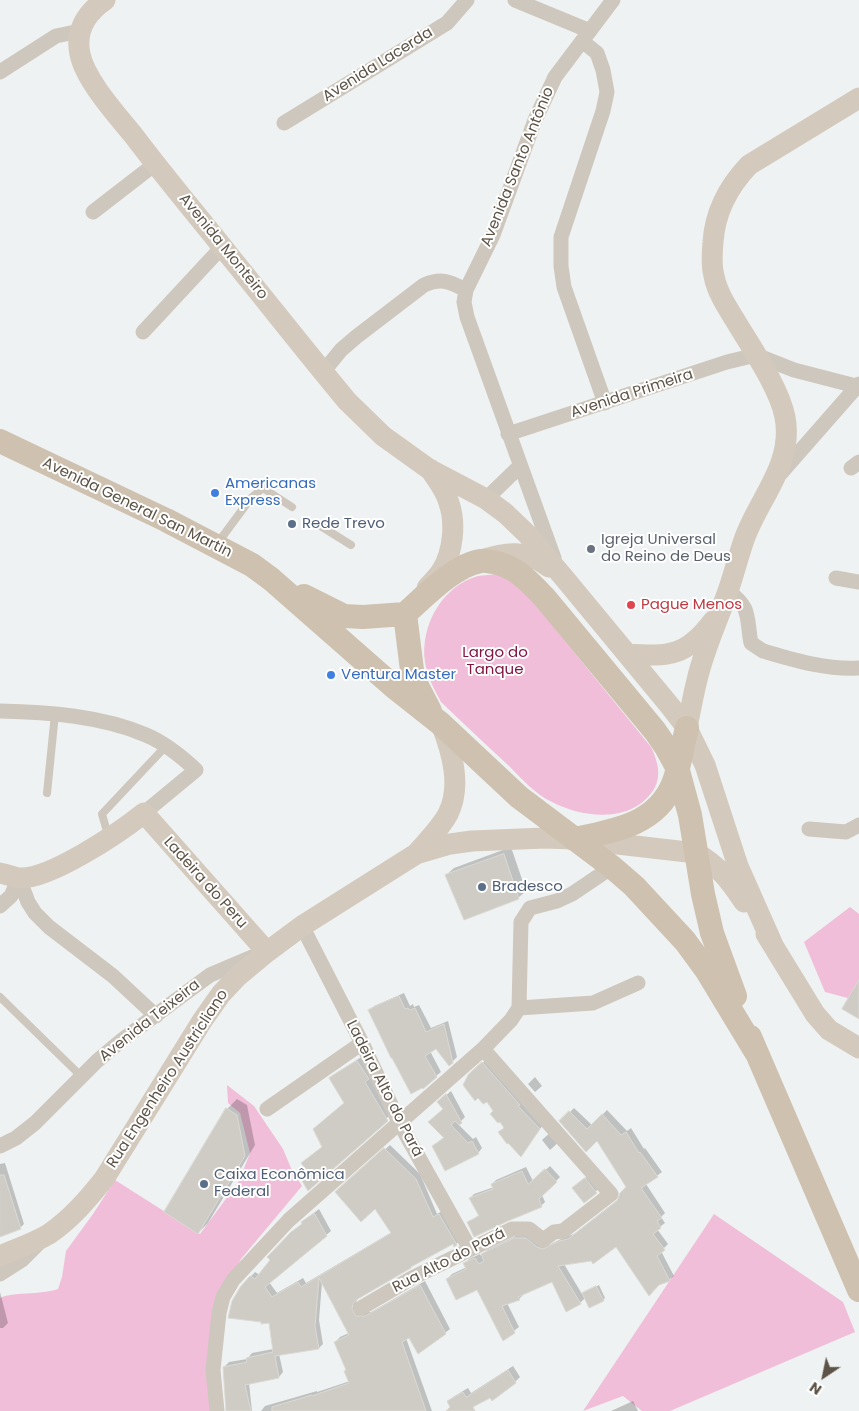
<!DOCTYPE html>
<html>
<head>
<meta charset="utf-8">
<style>
  body { margin:0 }
  #map { position:relative; width:859px; height:1411px; overflow:hidden; background:#eff2f2; font-family:Poppins,sans-serif }
  canvas { display:block }
  .north { position:absolute; left:799px; top:1351px; width:50px; height:50px; -webkit-text-stroke:4px #fff; paint-order:stroke; rotate:214deg; font-size:14px; font-weight:700; line-height:20px; text-align:center; color:#5d5347 }
  .north::after { content:''; display:block; margin:auto; width:18px; height:22px; background:#5d5347; clip-path:polygon(50% 0,100% 100%,50% 72%,0 100%) }
</style>
</head>
<body>
<div id="map">
<canvas width="859" height="1411"></canvas>
<div class="north">N</div>
</div>
<script>
const context = document.querySelector('canvas').getContext('2d');
context.lineJoin = 'round';
function fillPath(path, color) {
  context.fillStyle = color;
  context.fill(path, 'evenodd');
}
function trace(path, color, width, dash) {
  context.strokeStyle = color;
  context.lineWidth = width;
  context.lineCap = dash ? 'butt' : 'round';
  context.setLineDash(dash || []);
  context.stroke(path);
}
function write(font, color, halo, rows, align = 'center') {
  context.font = font + ' Poppins,sans-serif';
  context.lineWidth = 4;
  context.setLineDash([]);
  context.textBaseline = 'middle';
  context.strokeStyle = halo;
  context.fillStyle = color;
  for (const [text, x, y, turn = 0] of rows) {
    context.save();
    context.translate(x, y);
    context.rotate((+turn || 0) * Math.PI / 180);
    context.textAlign = isNaN(turn) ? turn : align;
    if (halo) context.strokeText(text, 0, 0);
    context.fillText(text, 0, 0);
    context.restore();
  }
}
const green = new Path2D(`
  M498,574L512,580L526,593L651,747C660,766 663,783 646,799C621,823 579,816 552,802C535,794 521,778 508,765C485,744 463,723 441,702C434,689 427,676 425,662C420,626 442,586 478,576C484,575 491,575 498,574Z
  M850,907L859,914V1001L825,992L804,942Z
  M227,1085L254,1106L283,1149L291,1168L302,1186L241,1259L218,1302L214,1411H0V1298C9,1292 42,1295 58,1289L62,1277L66,1251L93,1214L115,1180L200,1234L239,1181L250,1153L240,1113L228,1103Z
  M714,1214L843,1302L855,1332L670,1411H642L623,1396L583,1411Z`);
const shadow = new Path2D(`
  M511,847L526,891L518,898L446,875L454,868Z
  M404,993L410,1006L413,1004L414,1007L419,1005L431,1028L448,1021L457,1057L450,1064L437,1047L430,1051L441,1072L436,1076L370,1011L374,1006Z
  M363,1056L392,1114L302,1179L310,1172L308,1158L323,1146L345,1103L330,1078L336,1073Z
  M487,1059L543,1125L521,1155L500,1132L505,1127L494,1111L474,1071Z
  M535,1077L542,1086L535,1092L528,1084Z
  M451,1091L465,1117L458,1124L473,1139L476,1137L482,1148L478,1153L433,1146L444,1137L445,1109L443,1098Z
  M237,1099L247,1105L255,1145L208,1223L198,1233L227,1109Z
  M574,1108L592,1125L607,1110L627,1131L631,1128L644,1149L645,1148L662,1172L646,1184L665,1213L661,1217L665,1223L657,1229L668,1244L661,1251L674,1276L669,1280L617,1245L591,1259L564,1264L582,1294L599,1285L605,1298L603,1300L585,1298L580,1303L552,1280L523,1293V1295L519,1299L507,1303L519,1327L503,1339L478,1288L447,1279L452,1274L467,1267L465,1264L469,1259L480,1254L481,1256L487,1250L520,1234H531L542,1243L549,1245L565,1237L574,1234L621,1197L627,1187L598,1139L561,1121Z
  M552,1131L560,1141L550,1150L542,1140Z
  M390,1145L420,1174L437,1214L444,1210L461,1240L456,1244L454,1243L414,1264L359,1297L356,1302L357,1308L361,1312H371L425,1281L450,1329L445,1333L406,1338L432,1411H261L265,1406L317,1391V1392L350,1381L347,1370L335,1342L340,1337L349,1333L322,1282L319,1320L323,1344L319,1348L279,1354L283,1372L279,1377L249,1383L252,1411H228L224,1367L229,1362L247,1359L252,1353L273,1349L270,1322L242,1286L255,1272L260,1275L291,1233L303,1223L307,1218L319,1209L331,1231L269,1282L277,1293L303,1278L306,1283L392,1232L375,1207L342,1187Z
  M5,1163L24,1224L20,1228L0,1236V1164Z
  M550,1166L560,1177L542,1195L545,1202L541,1206L469,1222L479,1215L470,1198L474,1194L494,1187L492,1184L496,1180L526,1167L533,1181Z
  M590,1174L601,1187L584,1201L578,1184Z
  M0,1292L8,1323L3,1328H0Z
  M513,1366L520,1377L515,1382L463,1411H448L451,1407L448,1402L453,1397L468,1388L471,1393Z
  M633,1401L638,1411H611Z`);
const building = new Path2D(`
  M504,854L519,899L464,920L445,875Z
  M859,980V1019L842,1009Z
  M399,996L405,1009L408,1008L410,1010L415,1008L426,1032L444,1024L453,1063L449,1066L436,1049L425,1056L437,1077L423,1089L422,1088L411,1094L392,1058H391L368,1010Z
  M357,1061L369,1079L365,1082L388,1121L308,1191L301,1179L309,1174L301,1163L322,1147L313,1129L344,1103L329,1078Z
  M482,1062L520,1105L518,1106L540,1129L521,1157L508,1143L507,1144L498,1132L504,1128L500,1122L498,1123L490,1114L493,1111L487,1102L483,1104L478,1098L475,1101L463,1085L468,1075Z
  M446,1094L462,1123L459,1125L455,1121L451,1125L468,1143L472,1141L479,1154L445,1171L432,1146L444,1138L428,1122L443,1109L437,1102Z
  M226,1108L237,1115L245,1156L198,1234L164,1212Z
  M569,1111L587,1129L602,1114L621,1135L626,1132L639,1153L640,1152L658,1177L641,1188L662,1218L657,1221L661,1228L653,1234L665,1250L657,1256L670,1281L659,1285L649,1296L616,1247L593,1264L591,1261L558,1266L581,1304L566,1312L552,1282L518,1297L520,1300L502,1306L515,1333L503,1341L477,1290L456,1300L446,1279L466,1269L463,1263L475,1258L479,1264L484,1261L481,1254L514,1238H526L537,1247L543,1249L559,1241L568,1239L617,1201L620,1193L626,1187L597,1141L586,1152L559,1121Z
  M384,1148L416,1179L433,1217L439,1214L457,1245L454,1247L453,1244L411,1267V1268L356,1300L353,1304L352,1309L356,1316H365L420,1285L446,1334L418,1354L409,1338L402,1342L426,1411H272V1407L312,1395V1396L349,1383L344,1371L346,1370L334,1342L349,1335L319,1278L315,1326L319,1349L275,1356L279,1378L245,1385L251,1411H226L223,1367L247,1362L246,1358L273,1352L269,1323L261,1324V1322L228,1318L232,1301L241,1286L250,1276L255,1279L270,1260L267,1257L291,1232L302,1224L301,1222L314,1213L327,1236L265,1287L272,1297L298,1282L301,1287L391,1233L375,1209L361,1222L335,1192Z
  M545,1169L557,1182L539,1199L542,1207L508,1221L474,1237L467,1222L479,1216L469,1198L493,1189L491,1184L522,1171L528,1184Z
  M0,1175H4L21,1229L0,1237Z
  M585,1178L597,1193L584,1203L572,1188Z
  M596,1286L604,1301L589,1308L582,1293Z
  M508,1370L516,1383L492,1401L490,1398L473,1407L475,1411H446L450,1407L447,1401L463,1392L466,1397Z`);
const lane = new Path2D(`
  M319,525L351,545
  M217,544L251,498L263,488L292,507
  M47,793L55,714
  M108,835L102,814L166,746
  M0,997L82,1077`);
const street = new Path2D(`
  M515,0L590,31
  M582,41L597,53L603,70L607,92L603,111L561,237V266L564,287L605,403
  M0,72L56,36L80,31
  M284,123L447,23L467,0
  M93,212L155,164
  M143,332L222,247
  M323,372L341,350L356,337L424,285C442,277 450,282 466,290
  M508,434L727,362L756,355L794,370L856,386
  M851,468L859,462
  M781,473L859,384
  M486,499L520,466
  M554,558L467,317L464,302L466,290L493,235L535,120L555,77L613,0
  M836,578L859,582
  M728,591C752,608 746,618 751,643L763,651C794,660 826,670 859,668
  M0,711C48,712 102,716 146,735C165,743 181,756 196,770L144,813
  M809,829L846,832L859,825
  M19,878L28,902L35,913L49,927L113,976L156,1016
  M0,906L11,896L19,878
  M302,926L362,1043L400,1124L470,1249
  M519,1008L593,1003L638,983
  M267,1109L362,1043
  M0,1146L16,1138L35,1123L97,1061L122,1040L210,975L257,955
  M0,1274L22,1260L38,1244
  M361,1308L412,1278L512,1229H529L543,1240L554,1232L563,1231L611,1194L483,1049
  M217,1411L213,1370L219,1313L223,1297L233,1280L289,1220L483,1049L511,1020L519,1008L521,922L530,908L557,901L572,894L612,867`);
const secondary = new Path2D(`
  M105,0C86,13 75,31 80,54C85,80 117,115 134,136C164,176 197,215 228,254C268,303 307,353 347,401L383,436L429,469L486,499L505,513L527,534L565,579L670,706L687,728L705,765L738,866L773,945
  M482,560C508,551 526,550 549,567
  M427,588C432,582 438,577 442,570C453,552 456,523 449,503C446,490 437,480 430,469
  M628,654C669,657 687,656 713,621
  M687,728C690,712 693,696 697,680C704,649 718,620 728,591C734,574 738,557 744,540C758,499 794,465 785,417C779,387 751,347 735,320C727,307 717,292 714,276C711,265 712,253 713,242C715,212 728,187 749,165L859,98
  M416,854C427,841 440,829 448,814C462,786 452,752 441,724
  M0,873C6,874 13,877 19,878C49,880 119,833 144,813L267,952
  M766,934L815,1014L829,1030L859,1048
  M0,1256C16,1249 34,1243 49,1234C71,1219 88,1199 104,1179L202,1021L221,994L237,977L267,952L302,926L416,854L450,844L472,841L545,838L574,839L696,853C719,866 730,881 744,902`);
const primary = new Path2D(`
  M0,441L166,520L252,565L271,579L393,686L441,724L519,797L612,867L634,886L685,941L707,971L756,1052
  M304,596L344,616L363,617L405,614
  M405,614C424,597 456,564 481,561C485,560 490,562 493,562C515,566 529,581 544,597L655,731L666,747L677,767L690,815L703,894L712,933L735,996
  M405,614L413,678L430,711
  M574,839C613,831 656,825 673,784C680,767 682,746 687,728
  M750,1037L859,1290`);
const markers = [
  [215,493,5,"#3f7fe0"],
  [292,524,5,"#5c6f8a"],
  [591,549,5,"#6b7280"],
  [631,605,5,"#e0444e"],
  [331,675,5,"#3f7fe0"],
  [482,887,5,"#5c6f8a"],
  [204,1184,5,"#5c6f8a"]
];
const streetNames = [
  ["Avenida Lacerda",378,65,-32],
  ["Avenida Santo Antônio",518,167,-68],
  ["Avenida Monteiro",223,247,51],
  ["Avenida Primeira",632,394,-18],
  ["Avenida General San Martin",137,508,26],
  ["Ladeira do Peru",205,883,48],
  ["Avenida Teixeira",150,1021,-38],
  ["Rua Engenheiro Austricliano",168,1079,-57],
  ["Ladeira Alto do Pará",384,1089,63],
  ["Rua Alto do Pará",449,1261,-27]
];
const shopNames = [
  ["Americanas",225,484],
  ["Express",225,501],
  ["Ventura Master",341,675]
];
const serviceNames = [
  ["Rede Trevo",302,524],
  ["Bradesco",492,887],
  ["Caixa Econômica",214,1175],
  ["Federal",214,1192]
];
const worshipNames = [
  ["Igreja Universal",601,540],
  ["do Reino de Deus",601,557]
];
const healthNames = [
  ["Pague Menos",641,605]
];
const parkNames = [
  ["Largo do",495,653],
  ["Tanque",495,670]
];
fillPath(green, '#f0bed9');
fillPath(shadow, '#0003');
fillPath(building, '#cfccc6');
trace(building, '#dbd9d3', 1);
trace(lane, '#cec7bd', 8);
trace(street, '#cec7bd', 15);
trace(secondary, '#d3cabd', 21);
trace(primary, '#cec1af', 24);
for (const [x, y, r, color] of markers) {
  const dot = new Path2D();
  dot.arc(x, y, r, 0, 2 * Math.PI);
  context.fillStyle = color;
  context.fill(dot);
  trace(dot, '#fff', 2);
}
write('15px', '#5d5347', '#fff', streetNames);
write('15px', '#366cbe', '#fff', shopNames, 'left');
write('15px', '#4e5e75', '#fff', serviceNames, 'left');
write('15px', '#5b616d', '#fff', worshipNames, 'left');
write('15px', '#be3a42', '#fff', healthNames, 'left');
write('15px', '#801644', '#fff', parkNames);
</script>
</body>
</html>
